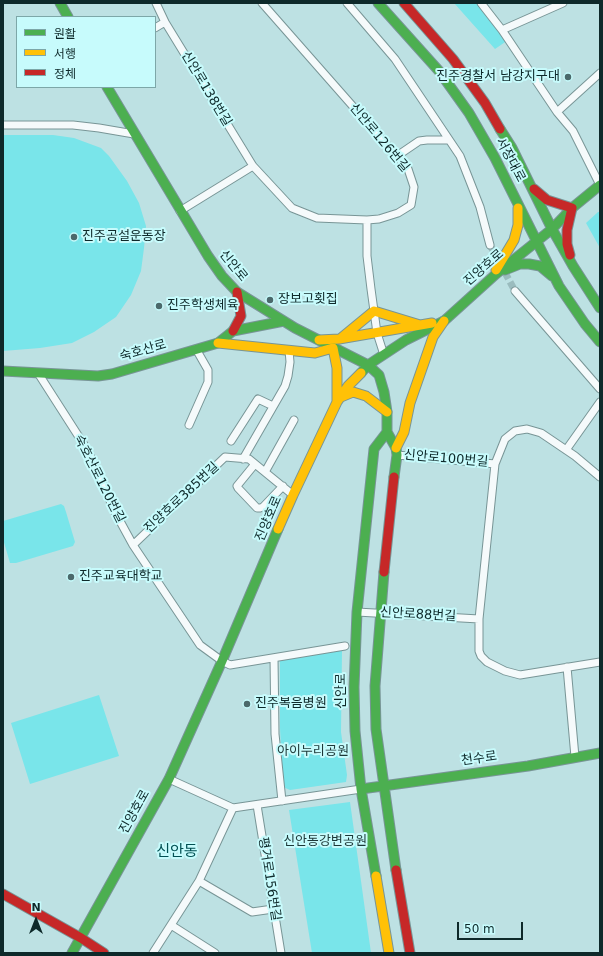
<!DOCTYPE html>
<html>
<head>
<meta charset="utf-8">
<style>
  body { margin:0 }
  #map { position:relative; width:603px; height:956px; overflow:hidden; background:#bde1e3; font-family:"DejaVu Sans","Noto Sans KR",sans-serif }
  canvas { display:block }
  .frame { position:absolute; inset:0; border:4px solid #0e292a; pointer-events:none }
  .legend { position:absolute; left:16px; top:16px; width:140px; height:72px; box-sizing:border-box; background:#c7fbfc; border:1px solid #7da7a8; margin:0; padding:5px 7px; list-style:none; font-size:12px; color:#0e292a }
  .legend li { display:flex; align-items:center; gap:8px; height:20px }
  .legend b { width:20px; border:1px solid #7da7a8 }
  .north { position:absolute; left:16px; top:900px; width:40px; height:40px; -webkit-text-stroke:3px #c7fbfc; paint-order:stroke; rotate:0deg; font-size:11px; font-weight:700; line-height:16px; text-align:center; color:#0e292a }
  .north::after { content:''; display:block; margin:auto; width:14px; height:18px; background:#0e292a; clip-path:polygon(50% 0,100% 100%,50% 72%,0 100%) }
  .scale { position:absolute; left:457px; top:922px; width:66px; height:18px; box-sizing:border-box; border:2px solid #0e292a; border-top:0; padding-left:5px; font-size:12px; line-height:14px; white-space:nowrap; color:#0e292a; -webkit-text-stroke:3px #c7fbfc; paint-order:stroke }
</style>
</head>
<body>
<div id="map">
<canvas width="603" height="956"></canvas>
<div class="frame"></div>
<ul class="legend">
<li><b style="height:5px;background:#4caf50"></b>원활</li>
<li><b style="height:5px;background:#ffc107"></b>서행</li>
<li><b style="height:5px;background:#c62828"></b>정체</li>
</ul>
<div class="north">N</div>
<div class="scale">50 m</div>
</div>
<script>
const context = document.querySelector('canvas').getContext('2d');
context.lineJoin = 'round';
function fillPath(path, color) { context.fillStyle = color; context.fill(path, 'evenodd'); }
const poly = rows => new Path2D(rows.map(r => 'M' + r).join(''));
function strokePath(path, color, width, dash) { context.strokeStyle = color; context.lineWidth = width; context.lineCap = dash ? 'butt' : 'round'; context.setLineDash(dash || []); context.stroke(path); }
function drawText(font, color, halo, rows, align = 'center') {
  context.font = font + ' "DejaVu Sans","Noto Sans KR",sans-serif'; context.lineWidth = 4; context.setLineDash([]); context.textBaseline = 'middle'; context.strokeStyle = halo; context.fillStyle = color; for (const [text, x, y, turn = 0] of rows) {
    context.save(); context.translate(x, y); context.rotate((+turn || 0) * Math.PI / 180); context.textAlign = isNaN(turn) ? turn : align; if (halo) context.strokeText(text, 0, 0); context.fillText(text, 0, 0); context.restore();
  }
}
const green = poly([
  [454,3,481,3,511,38,495,49],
  [3,135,53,135,74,138,101,148,109,156,127,181,139,203,146,226,144,248,141,271,131,295,116,317,94,332,72,343,40,348,3,351],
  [598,212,600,212,600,248,586,223],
  [61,504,64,506,66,512,75,542,73,546,16,563,10,563,3,539,3,521],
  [342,650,341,732,347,775,346,782,290,790,283,787,280,728,280,660],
  [99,695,119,756,30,784,11,723],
  [350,802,371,953,312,953,289,810]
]);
const streetTunnel = poly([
  [490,245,515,291]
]);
const street = poly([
  [156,3,165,22,253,166,292,208,317,218,367,220,379,219,398,213,411,205,414,187,408,169,262,3],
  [347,3,395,59,460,156,480,207,490,245],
  [481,3,502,30,557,112,573,131,600,185],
  [155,28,165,22],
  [502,30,563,3],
  [557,112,600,73],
  [3,125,73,125,99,128,134,134],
  [397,156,419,141,427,140,449,140],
  [180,211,253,166],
  [367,220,367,256,371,289,377,333,384,355],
  [515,291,600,389],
  [38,373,88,451,115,512,133,545,200,645,222,661,230,665,345,646],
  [189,425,208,382,208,370,196,349],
  [231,441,258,399,273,406],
  [566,450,600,402],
  [397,455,495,464],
  [243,459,285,386,288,376,290,362,289,350],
  [255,464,237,486,238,488,257,508,260,508,263,507,283,486],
  [265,472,294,420],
  [600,477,575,456,541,433,527,429,515,431,505,439,495,464,479,619,479,651,481,656,487,662,505,671,520,675,600,662],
  [133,545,225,457,249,459,293,495],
  [357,612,479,619],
  [274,658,275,734,282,801],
  [567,667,575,757],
  [169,779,233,808,361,789],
  [257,805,281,953],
  [199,881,252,912,273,909],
  [171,925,215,953],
  [153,953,199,881,233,808]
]);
const fast = poly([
  [60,3,68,17],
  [378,3,439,71,469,113,495,158,559,286,585,324,600,342],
  [107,87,208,256,222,276,237,292,295,328,368,365,379,375,384,392,387,412,387,432,396,448,397,455,394,477],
  [500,129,512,148,552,229,573,266,600,308],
  [505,270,520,264,529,264,540,266,552,276],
  [3,371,98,376,112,374,218,343,233,331,284,321],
  [361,373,368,365,406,340,444,321,496,274,552,229,572,208,600,185],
  [384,572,375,686,376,729,396,870],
  [361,789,528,766,600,753],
  [376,876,361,789,355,731,354,687,357,612,374,449,387,432],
  [72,953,169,779,222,661,278,529]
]);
const slow = poly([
  [496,270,514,240,518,225,518,208],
  [340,339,374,311,420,325],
  [319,340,339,339,432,323],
  [218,343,315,353,333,348,337,368,337,402],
  [341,397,353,392,366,396,387,412],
  [396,448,404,432,410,403,433,337,444,321],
  [278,529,293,495,337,402,348,386,361,373],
  [376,876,389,953]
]);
const jam = poly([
  [404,3,453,59,485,103,500,129],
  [534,189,547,200,572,208,567,230,567,244,570,255],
  [233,331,241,316,237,292],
  [384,572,394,477],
  [396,870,410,953],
  [3,894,81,938,104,953]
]);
const markers = [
  [568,77,4,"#4b696b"],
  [74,237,4,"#4b696b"],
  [270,300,4,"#4b696b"],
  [159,306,4,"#4b696b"],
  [71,577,4,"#4b696b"],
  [247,704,4,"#4b696b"]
];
const poiNames = [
  ["진주경찰서 남강지구대",560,77,"right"],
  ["진주공설운동장",82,237],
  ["장보고횟집",278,300],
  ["진주학생체육",167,306],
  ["진주교육대학교",79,577],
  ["진주복음병원",255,704]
];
const streetNames = [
  ["신안로138번길",206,89,59],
  ["신안로126번길",379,138,50],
  ["서장대로",510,160,62],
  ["신안로",233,266,51],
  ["진양호로",484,268,-41],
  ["숙호산로",143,351,-16],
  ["신안로100번길",446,459,5],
  ["숙호산로120번길",99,479,63],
  ["진양호로385번길",182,498,-43],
  ["진양호로",269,519,-67],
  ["신안로88번길",418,615,3],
  ["신안로",342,691,-90],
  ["천수로",479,759,-8],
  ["진양호로",135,812,-61],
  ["평거로156번길",269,879,81]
];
const parkNames = [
  ["아이누리공원",313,752],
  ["신안동강변공원",325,842]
];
const quarterNames = [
  ["신안동",177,852]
];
fillPath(green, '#79e5ea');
strokePath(streetTunnel, '#9abcbe', 7, [7, 3.5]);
strokePath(street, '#789596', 9);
strokePath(fast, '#789596', 11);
strokePath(slow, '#789596', 11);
strokePath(jam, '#789596', 11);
strokePath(street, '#f5fafb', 7);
strokePath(fast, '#4caf50', 9);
strokePath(slow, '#ffc107', 9);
strokePath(jam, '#c62828', 9);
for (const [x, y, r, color] of markers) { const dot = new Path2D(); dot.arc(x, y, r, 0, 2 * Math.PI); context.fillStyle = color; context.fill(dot); strokePath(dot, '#c7fbfc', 1.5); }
drawText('13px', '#0e292a', '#c7fbfc', poiNames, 'left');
drawText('13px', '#0e292a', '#c7fbfc', streetNames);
drawText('13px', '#1c3737', '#c7fbfc', parkNames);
drawText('15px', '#014f52', '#c7fbfc', quarterNames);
</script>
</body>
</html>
